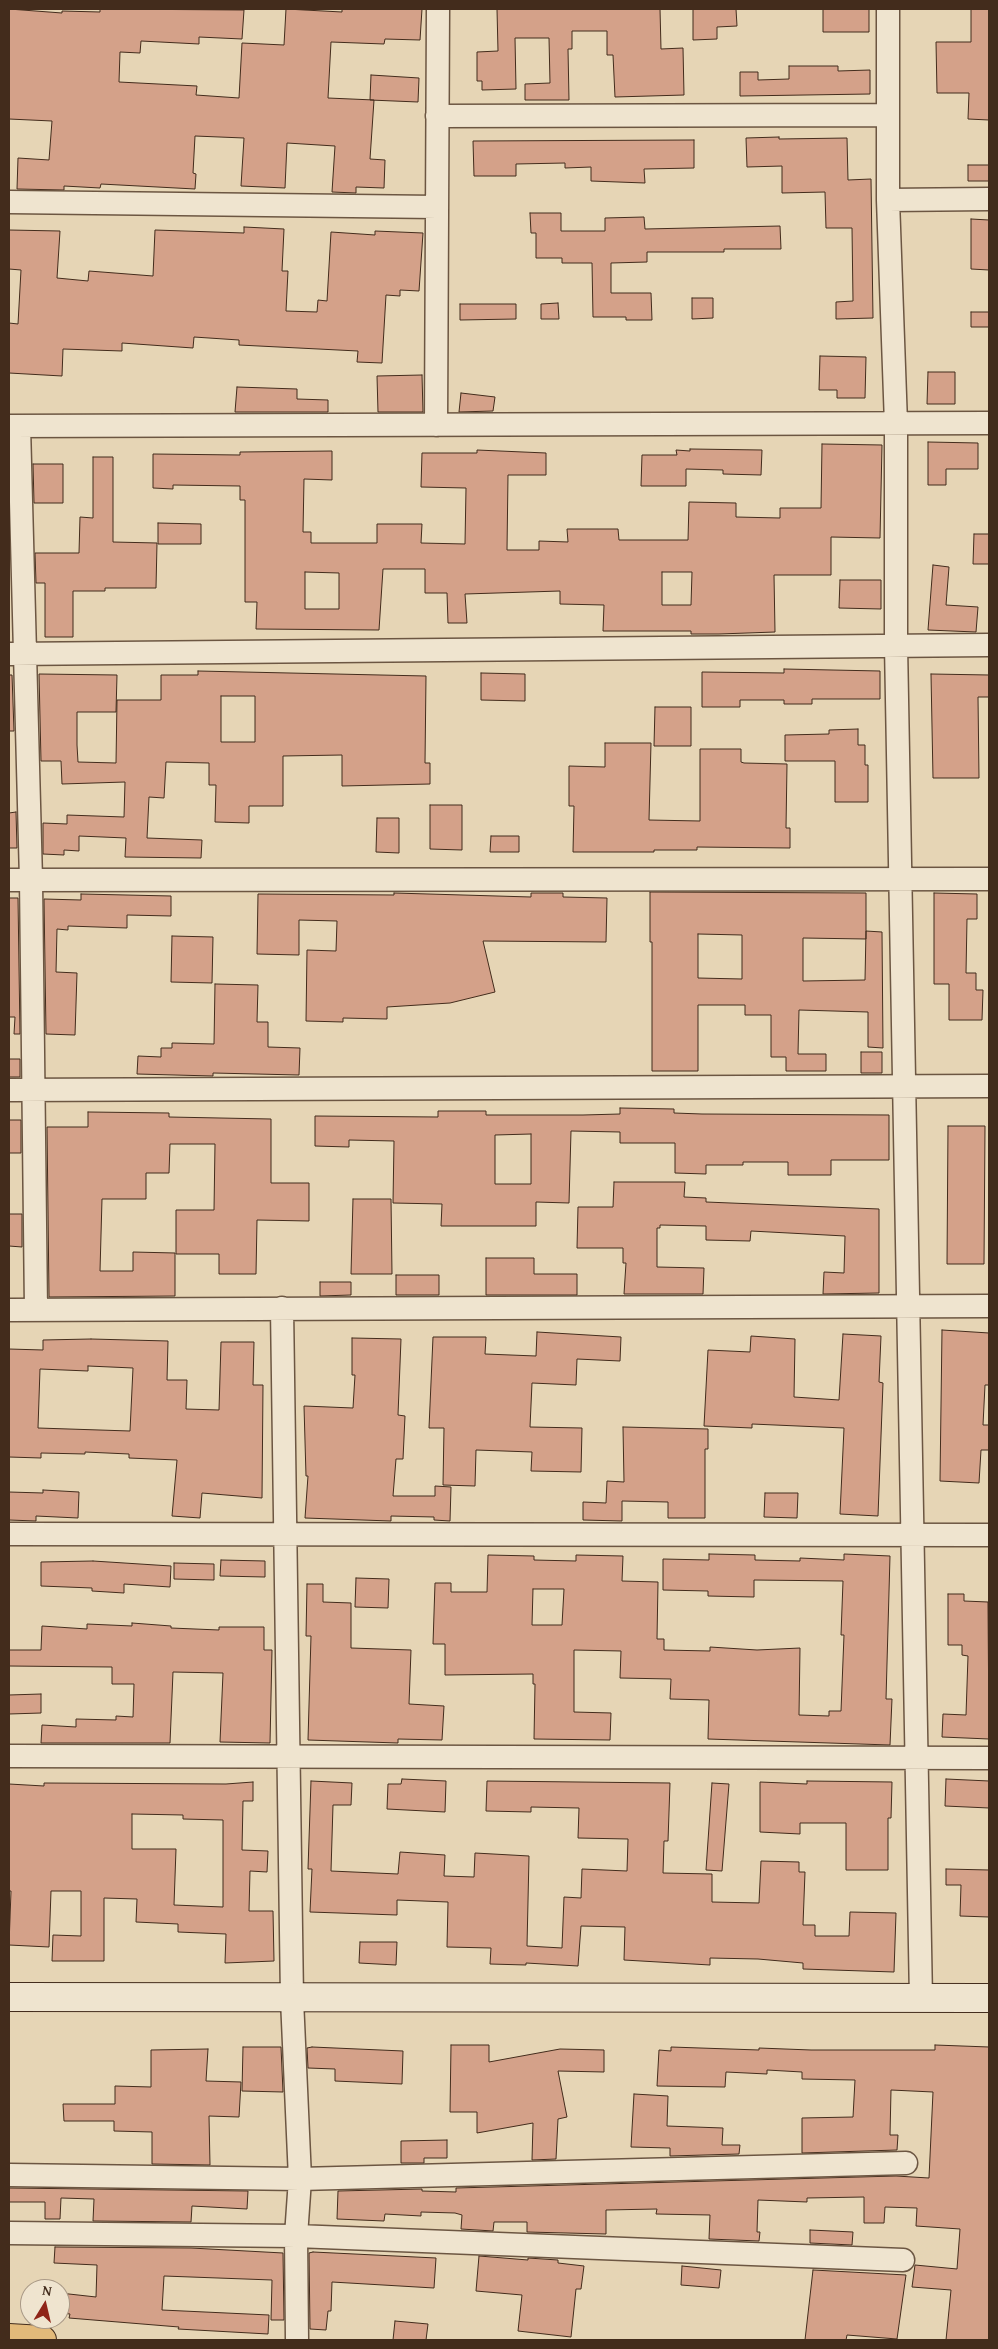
<!DOCTYPE html>
<html>
<head>
<meta charset="utf-8">
<style>
  body { margin:0 }
  #map { position:relative; width:998px; height:2349px; overflow:hidden; background:#e6d5b5; font-family:"Gentium Book Plus",serif }
  canvas { display:block }
  .frame { position:absolute; inset:0; border:10px solid #432c1c; pointer-events:none }
  .north { position:absolute; left:20px; top:2279px; width:50px; height:50px; box-sizing:border-box; background:#efe4cf; border:1px solid #aa9a87; border-radius:50%; rotate:9deg; font-size:14px; font-weight:700; line-height:20px; text-align:center; color:#432c1c }
  .north::after { content:''; display:block; margin:auto; width:18px; height:22px; background:#8f2418; clip-path:polygon(50% 0,100% 100%,50% 72%,0 100%) }
</style>
</head>
<body>
<div id="map">
<canvas width="998" height="2349"></canvas>
<div class="frame"></div>
<div class="north">N</div>
</div>
<script>
const context = document.querySelector('canvas').getContext('2d');
context.lineJoin = 'round';
function fillPath(path, color) { context.fillStyle = color; context.fill(path, 'evenodd'); }
const poly = rows => new Path2D(rows.map(r => 'M' + r).join(''));
function strokePath(path, color, width, dash) { context.strokeStyle = color; context.lineWidth = width; context.lineCap = dash ? 'butt' : 'round'; context.setLineDash(dash || []); context.stroke(path); }
const building = poly([
  [9,9,62,13,62,11,100,12,100,9,244,10,242,39,199,37,199,44,141,41,140,53,120,52,119,82,197,86,196,95,239,98,242,43,284,45,286,9,342,12,342,9,422,9,420,40,385,39,384,44,331,42,328,98,374,100,370,159,385,160,384,188,356,187,356,193,332,192,335,146,287,143,285,188,241,186,244,138,195,136,193,173,196,174,195,189,101,184,100,188,64,186,64,190,17,189,18,158,49,160,52,121,9,119,9,9],
  [497,9,660,9,661,49,683,48,684,95,615,97,613,55,607,55,607,31,572,31,572,49,568,49,569,100,525,100,525,84,550,83,549,38,515,38,516,89,482,90,482,81,477,81,477,52,498,51,497,9],
  [693,9,736,9,737,26,717,27,717,39,693,40,693,9],
  [823,9,869,9,869,32,823,32,823,9],
  [971,9,989,9,989,120,968,119,969,93,937,93,936,42,971,42,971,9],
  [789,66,838,66,838,71,870,70,870,94,740,96,740,72,758,72,758,80,789,79,789,66],
  [371,75,419,78,418,102,370,100,371,75],
  [779,137,779,139,847,138,848,180,871,179,873,318,836,319,836,302,853,301,852,228,826,228,825,192,782,193,782,166,747,167,746,138,779,137],
  [694,140,694,168,644,169,645,183,591,181,591,167,565,168,565,163,516,164,516,176,474,176,473,141,694,140],
  [968,165,989,165,989,181,968,181,968,165],
  [530,213,561,213,561,231,605,231,605,218,644,217,645,229,780,226,781,249,724,249,724,252,647,252,647,262,611,263,611,293,651,293,652,320,626,320,626,317,593,317,592,263,562,263,562,258,536,258,536,233,531,233,530,213],
  [971,219,989,220,989,270,971,269,971,219],
  [244,227,284,229,282,271,288,271,286,311,317,312,318,300,327,301,331,232,375,235,375,231,423,233,419,291,400,290,400,296,386,295,382,363,357,362,358,351,239,345,239,340,194,337,193,348,122,343,122,351,63,349,62,376,9,373,9,323,18,324,21,270,9,269,9,230,60,231,57,278,88,281,89,271,153,276,155,230,244,233,244,227],
  [692,298,713,298,713,318,692,319,692,298],
  [558,303,559,319,541,319,541,304,558,303],
  [460,304,516,304,516,319,460,320,460,304],
  [971,312,989,312,989,327,971,327,971,312],
  [820,356,866,357,865,398,837,398,837,390,819,390,820,356],
  [928,372,955,372,955,404,927,404,928,372],
  [422,375,423,412,378,412,377,376,422,375],
  [237,387,297,389,297,399,328,400,328,412,235,412,237,387],
  [461,393,495,397,493,411,459,412,461,393],
  [928,442,978,443,978,469,946,469,946,485,928,485,928,442],
  [822,444,882,445,880,538,831,537,831,575,774,575,775,632,719,634,691,634,691,631,603,631,604,605,560,604,560,591,465,594,467,623,448,623,447,593,425,593,425,569,383,569,379,630,256,629,257,602,245,602,245,500,240,500,240,486,173,485,173,489,153,488,153,454,240,455,240,452,332,451,332,480,304,479,303,532,311,532,311,543,377,543,377,524,422,524,421,543,465,544,466,488,421,487,422,453,477,453,477,450,546,453,546,475,508,475,507,550,539,550,539,541,568,542,567,529,618,529,619,540,688,540,689,502,736,503,736,517,780,518,780,508,821,508,822,444],
  [305,572,339,573,339,609,305,609,305,572],
  [662,572,692,572,691,605,662,605,662,572],
  [690,449,762,450,761,475,723,474,723,470,686,469,686,486,641,486,642,455,677,455,676,450,690,451,690,449],
  [93,457,113,457,113,542,157,543,156,588,105,588,105,591,73,591,73,637,45,637,45,583,36,583,35,553,79,553,80,517,93,518,93,457],
  [33,464,63,464,63,503,34,503,33,464],
  [158,523,201,524,201,544,158,544,158,523],
  [974,534,989,534,989,564,973,564,974,534],
  [933,565,949,567,946,605,978,607,976,632,928,630,933,565],
  [840,580,881,580,881,609,839,608,840,580],
  [784,669,880,671,880,699,812,699,812,704,784,704,784,700,740,700,740,707,702,707,702,672,784,673,784,669],
  [198,671,426,676,425,763,430,763,430,784,342,786,342,755,283,756,283,806,249,806,249,823,215,822,216,785,209,785,209,763,166,762,164,798,149,797,147,838,202,840,201,858,125,857,126,838,79,836,79,851,64,850,64,855,43,854,43,823,67,824,67,815,124,817,125,782,62,784,61,761,41,761,39,674,117,675,116,712,77,712,77,745,78,762,116,763,117,700,161,700,161,675,198,675,198,671],
  [221,696,255,696,255,742,221,742,221,696],
  [481,673,525,674,525,701,481,700,481,673],
  [931,674,989,675,989,697,978,697,979,778,933,778,931,674],
  [9,675,12,675,14,731,9,731,9,675],
  [655,707,691,707,691,746,654,746,655,707],
  [858,729,858,745,865,745,865,765,868,765,868,802,835,802,835,761,785,761,785,735,829,734,829,730,858,729],
  [605,743,651,743,649,820,700,821,700,749,741,749,741,762,744,763,787,764,786,828,790,828,790,848,697,847,697,850,654,850,654,852,573,852,574,806,569,806,569,766,605,767,605,743],
  [430,805,462,805,462,850,430,849,430,805],
  [16,812,17,848,9,848,9,813,16,812],
  [377,818,399,818,399,853,376,852,377,818],
  [491,836,519,836,519,852,490,852,491,836],
  [650,892,866,893,866,939,803,938,803,981,865,980,866,931,882,932,883,1048,868,1047,868,1012,799,1010,798,1054,826,1054,826,1071,786,1071,786,1057,771,1057,771,1015,745,1015,745,1005,698,1005,698,1071,652,1071,652,942,650,942,650,892],
  [698,934,742,935,742,979,698,978,698,934],
  [394,893,531,897,531,893,563,893,563,897,607,898,606,942,483,941,495,992,450,1003,387,1007,387,1019,343,1018,343,1022,306,1021,307,950,336,951,337,921,299,920,299,955,257,954,258,894,394,895,394,893],
  [934,893,977,894,977,919,967,919,966,973,976,973,976,990,983,990,982,1020,949,1020,949,984,934,984,934,893],
  [81,894,171,896,171,916,127,915,127,928,68,926,68,930,57,929,56,972,77,973,75,1035,46,1034,44,899,81,900,81,894],
  [9,898,18,898,20,1034,14,1034,15,1017,9,1017,9,898],
  [172,936,213,937,212,983,171,982,172,936],
  [215,984,258,985,257,1022,268,1022,268,1047,300,1048,299,1075,213,1073,213,1076,137,1074,138,1056,161,1057,161,1048,172,1048,172,1043,214,1044,215,984],
  [861,1052,882,1052,882,1073,861,1073,861,1052],
  [9,1059,20,1059,20,1077,9,1077,9,1059],
  [620,1108,674,1109,674,1113,702,1114,889,1115,889,1160,831,1160,831,1175,788,1175,788,1162,743,1162,743,1165,706,1165,706,1174,675,1173,675,1143,620,1143,620,1132,571,1131,569,1203,536,1202,536,1226,441,1226,442,1204,393,1203,394,1141,349,1140,349,1147,315,1146,315,1116,438,1117,438,1111,486,1111,486,1115,583,1115,620,1114,620,1108],
  [531,1134,531,1184,495,1184,495,1135,531,1134],
  [88,1112,169,1113,169,1117,271,1119,271,1183,309,1183,309,1221,257,1220,256,1274,219,1274,219,1254,176,1254,176,1210,214,1210,215,1144,170,1144,169,1173,146,1173,146,1199,102,1199,100,1271,133,1271,133,1252,175,1253,175,1296,49,1297,47,1127,88,1127,88,1112],
  [9,1120,21,1120,21,1153,9,1153,9,1120],
  [948,1126,985,1126,984,1264,947,1264,948,1126],
  [614,1182,685,1182,684,1197,706,1198,706,1202,879,1209,879,1293,823,1294,824,1272,844,1273,845,1236,751,1231,750,1241,706,1240,706,1226,660,1225,660,1228,657,1228,657,1267,704,1268,703,1294,624,1294,626,1263,623,1263,623,1248,577,1248,578,1207,613,1207,614,1182],
  [353,1199,391,1199,392,1274,351,1274,353,1199],
  [9,1214,22,1214,22,1247,9,1246,9,1214],
  [486,1258,534,1258,534,1274,577,1274,577,1295,486,1295,486,1258],
  [396,1275,439,1275,439,1295,396,1295,396,1275],
  [320,1282,351,1282,351,1295,320,1296,320,1282],
  [942,1330,989,1333,989,1385,985,1385,983,1425,989,1425,989,1450,981,1450,979,1483,940,1481,942,1330],
  [537,1332,621,1337,620,1361,577,1359,576,1385,532,1383,530,1427,582,1428,581,1472,531,1471,532,1452,476,1450,475,1486,443,1485,444,1428,429,1428,433,1337,486,1337,485,1354,536,1356,537,1332],
  [843,1334,881,1336,879,1382,883,1383,878,1516,840,1514,844,1428,752,1424,752,1428,704,1426,708,1350,750,1352,751,1336,795,1339,794,1397,839,1400,843,1334],
  [352,1338,401,1339,398,1415,405,1416,403,1459,396,1459,393,1496,435,1496,435,1486,451,1487,450,1521,434,1520,434,1517,391,1516,391,1521,305,1518,308,1476,306,1476,304,1406,353,1408,355,1375,352,1375,352,1338],
  [91,1339,168,1341,167,1380,187,1380,186,1409,219,1410,221,1342,254,1342,253,1385,263,1385,262,1498,202,1493,200,1518,172,1516,177,1460,129,1458,129,1454,85,1452,85,1454,41,1453,41,1458,9,1457,9,1349,43,1350,43,1340,91,1339],
  [88,1366,133,1368,130,1431,38,1428,40,1369,88,1371,88,1366],
  [623,1427,708,1429,708,1449,705,1449,705,1518,668,1518,668,1502,622,1501,622,1521,583,1520,583,1502,606,1503,607,1481,624,1482,623,1427],
  [43,1490,79,1492,78,1518,36,1516,36,1521,9,1520,9,1492,43,1493,43,1490],
  [765,1493,798,1493,797,1518,764,1517,765,1493],
  [709,1554,755,1555,755,1560,800,1561,800,1558,844,1560,844,1554,890,1556,886,1699,892,1699,890,1745,708,1739,709,1700,670,1699,671,1679,620,1678,621,1651,574,1650,574,1712,611,1713,610,1740,534,1739,535,1684,533,1684,533,1674,445,1675,445,1644,433,1644,435,1583,451,1583,451,1592,487,1592,488,1555,534,1556,534,1560,576,1561,576,1555,623,1556,622,1581,658,1582,657,1639,664,1639,664,1650,710,1651,710,1647,757,1650,800,1648,799,1715,829,1716,829,1711,841,1711,844,1635,841,1635,843,1581,754,1580,754,1597,708,1596,708,1591,663,1590,663,1559,709,1560,709,1554],
  [533,1589,564,1589,562,1625,532,1625,533,1589],
  [221,1560,265,1561,265,1577,220,1576,221,1560],
  [93,1561,171,1566,170,1587,124,1584,124,1593,92,1591,92,1588,41,1586,41,1562,93,1561],
  [174,1563,214,1564,214,1580,174,1579,174,1563],
  [356,1578,389,1579,388,1608,355,1607,356,1578],
  [307,1584,323,1584,323,1602,351,1603,351,1648,411,1650,409,1704,444,1706,442,1740,398,1739,398,1743,308,1740,311,1636,306,1636,307,1584],
  [948,1594,964,1594,964,1601,988,1602,989,1739,942,1737,943,1714,966,1715,968,1656,962,1655,962,1645,948,1645,948,1594],
  [132,1623,171,1626,171,1628,219,1630,219,1627,264,1627,264,1650,272,1650,270,1743,220,1742,223,1673,173,1672,170,1743,41,1743,42,1725,76,1727,76,1719,116,1720,116,1716,133,1717,134,1684,112,1684,112,1667,9,1666,9,1650,41,1650,42,1626,87,1629,87,1624,132,1626,132,1623],
  [41,1694,41,1713,9,1714,9,1695,41,1694],
  [402,1779,446,1781,445,1812,387,1809,388,1784,401,1784,402,1779],
  [946,1779,989,1781,989,1808,945,1806,946,1779],
  [311,1781,352,1783,351,1805,333,1805,331,1871,398,1874,400,1852,445,1855,444,1876,474,1877,475,1853,529,1856,527,1946,562,1948,564,1897,581,1898,582,1869,627,1871,628,1839,578,1838,579,1808,531,1807,531,1812,486,1811,487,1781,670,1783,668,1841,664,1841,663,1873,712,1874,712,1902,759,1903,761,1861,799,1862,799,1872,805,1872,803,1925,815,1925,815,1936,849,1936,850,1912,896,1913,894,1972,803,1969,803,1963,758,1959,710,1958,710,1965,624,1960,625,1927,581,1926,578,1966,526,1963,526,1965,490,1964,491,1948,447,1947,448,1902,397,1900,397,1915,310,1912,312,1869,308,1869,311,1781],
  [807,1781,892,1782,891,1818,888,1818,888,1870,846,1870,846,1823,800,1823,800,1834,760,1832,760,1782,807,1784,807,1781],
  [253,1782,253,1801,243,1801,242,1850,268,1851,267,1872,250,1871,249,1911,273,1911,274,1961,225,1963,226,1934,178,1932,178,1924,136,1922,137,1899,104,1898,104,1961,52,1961,53,1935,81,1936,81,1891,51,1891,49,1947,9,1945,11,1891,9,1891,9,1784,44,1786,44,1783,226,1784,253,1782],
  [132,1814,183,1815,183,1819,223,1820,223,1907,174,1905,176,1849,132,1849,132,1814],
  [712,1783,729,1784,722,1871,706,1870,712,1783],
  [946,1869,989,1870,989,1917,960,1916,961,1885,946,1885,946,1869],
  [360,1942,397,1942,396,1965,359,1963,360,1942],
  [451,2045,489,2045,489,2062,560,2049,604,2050,604,2072,558,2071,567,2117,558,2119,556,2159,532,2160,533,2123,477,2133,477,2112,450,2112,451,2045],
  [935,2045,989,2047,989,2340,946,2340,951,2290,912,2287,915,2265,957,2269,960,2229,916,2226,917,2208,885,2207,884,2223,864,2223,864,2197,807,2198,807,2202,758,2200,757,2232,760,2232,759,2241,709,2239,710,2215,656,2214,657,2209,606,2210,606,2234,527,2232,527,2222,494,2222,493,2231,461,2229,462,2215,455,2213,421,2212,421,2216,385,2214,384,2221,337,2219,338,2191,422,2189,422,2191,456,2192,456,2188,896,2176,929,2178,933,2092,891,2090,890,2135,898,2135,897,2150,802,2153,802,2118,853,2117,855,2080,802,2079,802,2072,767,2070,767,2074,726,2072,725,2087,657,2086,659,2050,671,2051,671,2047,759,2050,759,2048,811,2050,935,2050,935,2045],
  [243,2047,281,2047,283,2092,242,2091,243,2047],
  [312,2047,403,2051,402,2084,335,2081,335,2069,308,2068,307,2048,312,2047],
  [208,2049,206,2081,241,2082,239,2117,209,2116,210,2165,152,2164,152,2132,114,2131,114,2121,64,2121,63,2104,115,2104,115,2086,151,2087,151,2050,208,2049],
  [634,2094,668,2096,667,2126,723,2128,722,2145,740,2145,739,2154,670,2156,670,2148,631,2147,634,2094],
  [447,2140,447,2158,424,2158,424,2163,401,2163,401,2141,447,2140],
  [9,2188,248,2191,247,2209,192,2206,191,2222,93,2221,94,2199,61,2198,60,2219,45,2219,45,2202,9,2202,9,2188],
  [810,2230,853,2232,852,2245,810,2243,810,2230],
  [55,2247,191,2248,283,2253,284,2320,271,2320,272,2280,164,2276,162,2310,269,2315,268,2334,178,2329,179,2327,69,2318,70,2314,60,2313,60,2293,96,2297,97,2265,54,2263,55,2247],
  [313,2252,436,2258,434,2288,332,2282,331,2311,328,2311,326,2330,310,2329,309,2253,313,2252],
  [479,2256,528,2260,528,2258,558,2260,558,2263,584,2266,581,2289,576,2289,571,2337,518,2331,522,2295,476,2291,479,2256],
  [682,2266,721,2270,719,2288,681,2285,682,2266],
  [813,2270,906,2275,897,2339,847,2335,846,2340,805,2340,813,2270],
  [395,2321,428,2324,426,2340,393,2340,395,2321]
]);
const street = poly([
  [888,9,888,200,896,424,896,645,921,1999],
  [437,116,888,115],
  [888,200,989,199],
  [9,202,437,207],
  [436,425,438,9],
  [9,426,989,423],
  [19,426,31,880,36,1310],
  [9,654,989,645],
  [9,880,989,879],
  [9,1090,989,1086],
  [282,1308,292,1999,300,2179,296,2236,297,2340],
  [9,1310,989,1306],
  [9,1534,989,1535],
  [9,1756,989,1758],
  [9,2175,300,2179,906,2163],
  [9,2233,296,2236,903,2260]
]);
const secondary = poly([
  [9,1997,989,1998]
]);
const primary = poly([
  [9,2338,42,2340]
]);
fillPath(building, '#d4a189');
strokePath(building, '#432c1c', 1);
strokePath(street, '#6c5642', 25);
strokePath(secondary, '#432c1c', 30);
strokePath(primary, '#432c1c', 30);
strokePath(street, '#efe4cf', 22);
strokePath(secondary, '#efe4cf', 28);
strokePath(primary, '#e3ba7a', 28);
</script>
</body>
</html>
